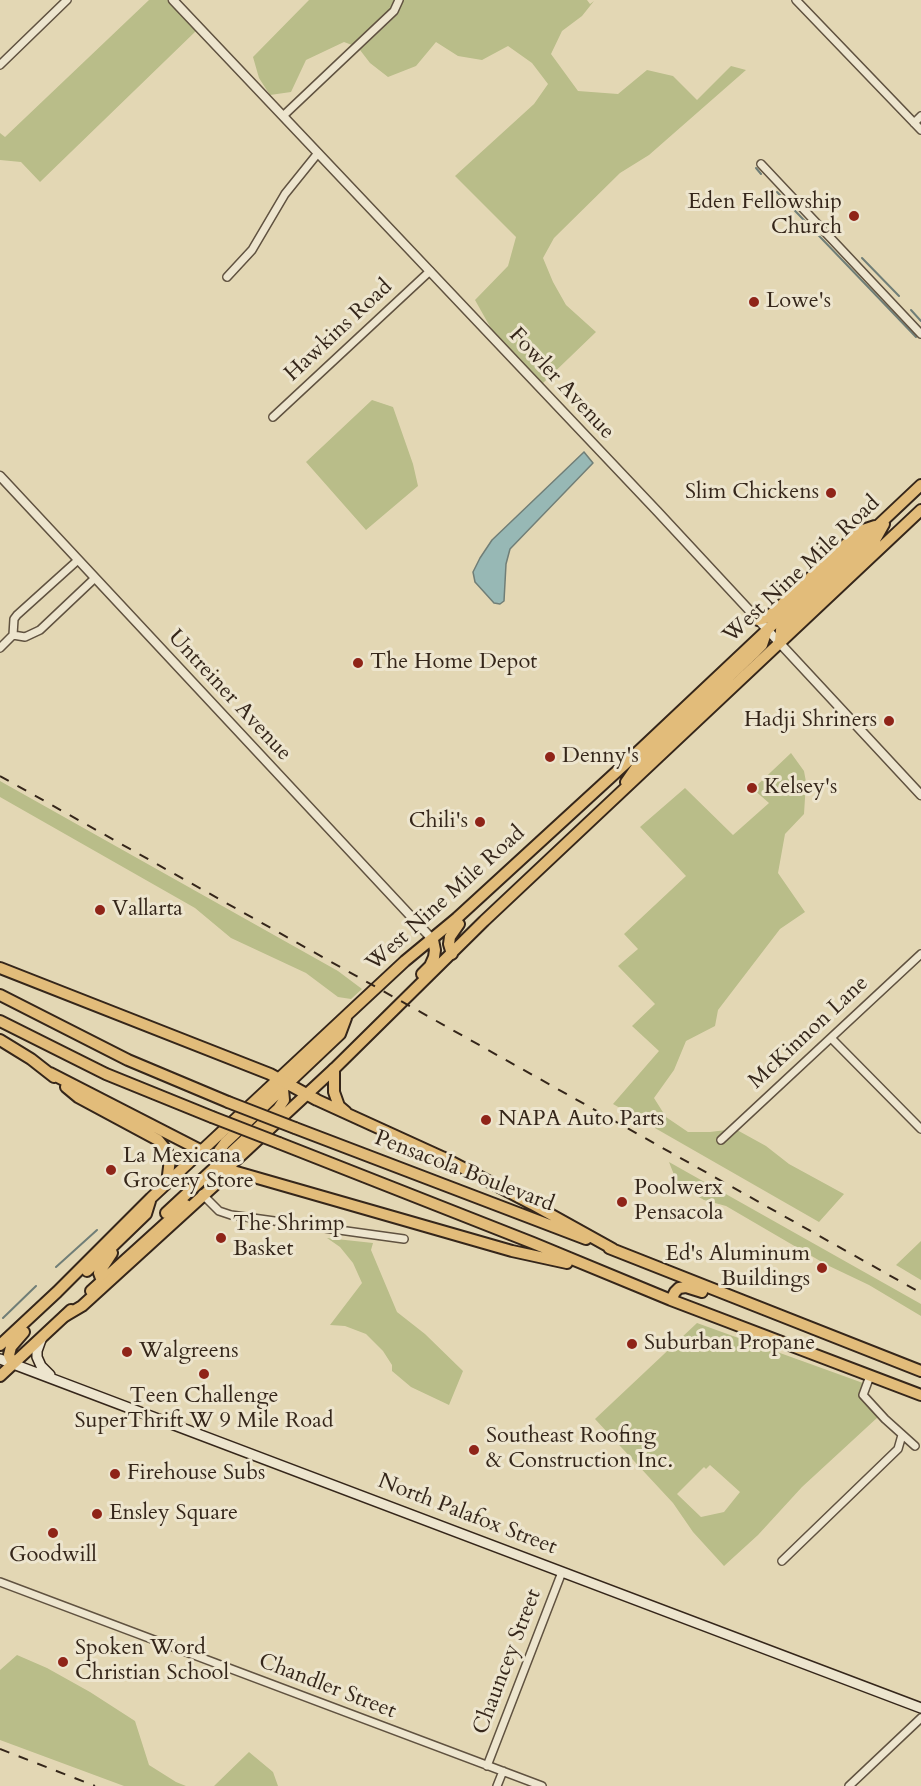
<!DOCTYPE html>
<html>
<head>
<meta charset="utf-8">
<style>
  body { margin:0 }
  canvas { display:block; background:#e3d7b4 }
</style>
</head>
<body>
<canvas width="921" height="1786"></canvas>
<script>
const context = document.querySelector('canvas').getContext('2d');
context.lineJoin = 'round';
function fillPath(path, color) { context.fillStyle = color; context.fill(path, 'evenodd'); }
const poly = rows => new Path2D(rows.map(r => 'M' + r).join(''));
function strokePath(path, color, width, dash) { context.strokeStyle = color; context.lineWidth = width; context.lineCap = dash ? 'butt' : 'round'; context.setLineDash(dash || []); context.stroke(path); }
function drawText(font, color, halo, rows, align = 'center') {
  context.font = font + ' Cardo,serif'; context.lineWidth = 6; context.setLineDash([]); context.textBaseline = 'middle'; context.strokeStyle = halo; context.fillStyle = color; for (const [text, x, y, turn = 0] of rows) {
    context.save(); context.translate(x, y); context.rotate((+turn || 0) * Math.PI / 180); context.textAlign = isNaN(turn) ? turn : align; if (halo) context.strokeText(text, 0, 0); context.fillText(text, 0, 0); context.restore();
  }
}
const green = poly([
  [149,0,168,0,197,30,40,182,21,162,0,160,0,133,5,137],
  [309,0,394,0,391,9,352,45,344,42,306,60,291,92,270,95,259,78,253,57],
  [403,0,587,0,590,4,594,1,582,16,562,31,551,54,578,91,618,94,647,70,673,76,697,100,731,66,746,70,649,155,620,173,554,238,543,258,553,282,566,305,596,332,542,384,493,332,475,300,508,266,516,237,455,176,534,104,548,84,532,63,508,46,482,60,458,56,436,42,416,66,388,77,370,63,360,50,397,15],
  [372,400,393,407,413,464,418,486,366,530,306,462],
  [791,753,804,771,806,782,804,814,785,834,778,873,805,912,780,929,718,1010,715,1026,686,1041,674,1070,654,1098,666,1117,688,1132,710,1132,726,1130,716,1139,722,1145,737,1130,766,1146,789,1164,844,1194,819,1222,613,1104,659,1051,632,1026,655,1004,618,966,638,949,624,934,686,876,640,827,685,788,733,835,769,803,753,789],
  [0,781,338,971,362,989,351,999,338,997,306,973,231,938,195,908,0,797],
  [669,1162,921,1304,921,1316,869,1285,827,1265,726,1206,704,1200,678,1185],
  [327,1238,373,1243,371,1250,397,1312,425,1334,463,1371,449,1405,411,1387,392,1371,392,1365,383,1351,366,1334,345,1326,330,1325,362,1283,353,1263,340,1247],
  [921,1241,921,1280,896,1265],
  [697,1323,863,1383,860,1393,861,1398,878,1417,802,1487,758,1535,724,1566,693,1532,673,1503,595,1419],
  [710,1465,740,1492,724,1512,701,1517,677,1494,704,1467,706,1469],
  [17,1655,47,1668,90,1692,135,1721,149,1765,176,1782,186,1786,124,1786,0,1740,0,1670],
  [249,1752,273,1772,278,1786,214,1786]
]);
const water = poly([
  [584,452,593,463,510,549,506,564,504,601,500,604,494,603,475,582,473,572,480,558,492,540,584,452]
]);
const stream = poly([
  [756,168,761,174],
  [777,192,916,337],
  [862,258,899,296],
  [911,310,921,321],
  [56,1267,97,1230],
  [3,1318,36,1286]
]);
const minor = poly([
  [796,0,921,130],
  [0,65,67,0],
  [283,116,394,11,399,0],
  [914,123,921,116],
  [761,164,921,334],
  [227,277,252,250,285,194,318,153],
  [273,417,430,271],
  [13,635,25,637,40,630,95,578],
  [0,648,13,635,14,619,17,615,78,560],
  [831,1038,921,1129],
  [721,1140,921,954],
  [202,1194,219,1211,231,1215,404,1239],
  [870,1376,863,1395,885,1419,915,1446],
  [782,1561,898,1449,902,1435],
  [0,1582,542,1786],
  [487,1766,562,1572],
  [497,1786,503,1771],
  [849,1786,921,1718]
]);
const tertiary = poly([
  [173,0,657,511,921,795],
  [0,476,433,940]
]);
const secondary = poly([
  [42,1337,37,1351,37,1357,41,1366,50,1375],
  [0,1359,921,1708]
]);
const primary = poly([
  [758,620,766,618,775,611,860,531,875,526],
  [780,642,781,630,787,623,875,540,884,524],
  [626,782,642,759,756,651,762,645,766,633],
  [452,954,449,944,450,937,459,924],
  [422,974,430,966,434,957,435,950,433,940],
  [224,1165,220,1158,219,1151,225,1143,340,1034,346,1018],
  [209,1185,334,1069,484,921,921,510],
  [166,1213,278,1109,284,1100,283,1089,278,1080],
  [87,1271,146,1214,150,1201],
  [102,1281,99,1273,112,1253],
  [91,1291,186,1205],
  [0,1345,57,1292,151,1198,347,1015,405,961,457,918,625,764,921,485],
  [13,1364,9,1355,11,1347,24,1332],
  [0,1376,71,1310]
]);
const trunk = poly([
  [0,968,270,1074,317,1100,442,1157,532,1204,613,1249],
  [0,995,128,1060,228,1102],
  [0,1021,106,1074,212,1117],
  [0,1040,31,1059,54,1077],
  [334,1069,334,1092,339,1106,346,1112],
  [50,1073,202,1151,226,1169,512,1251,567,1263],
  [66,1087,78,1097,158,1140,167,1151,170,1159,167,1183],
  [295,1128,586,1239],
  [279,1143,533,1243,671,1300,921,1395],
  [609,1248,921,1371],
  [671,1300,675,1292,679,1288,686,1287,702,1292],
  [65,1316,82,1306,217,1183,227,1178,241,1177]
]);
const rail = poly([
  [0,776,921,1293],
  [0,1749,95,1786]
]);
const trunkBridge = poly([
  [228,1102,295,1128],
  [212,1117,279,1143]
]);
const markers = [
  [854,216,6,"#8f2418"],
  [754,302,6,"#8f2418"],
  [831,493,6,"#8f2418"],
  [358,663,6,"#8f2418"],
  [889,721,6,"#8f2418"],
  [550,757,6,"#8f2418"],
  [752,788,6,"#8f2418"],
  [480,822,6,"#8f2418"],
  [100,910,6,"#8f2418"],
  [486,1120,6,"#8f2418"],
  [111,1170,6,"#8f2418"],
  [622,1202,6,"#8f2418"],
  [221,1238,6,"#8f2418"],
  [822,1268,6,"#8f2418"],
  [632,1344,6,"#8f2418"],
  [127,1352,6,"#8f2418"],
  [204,1374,6,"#8f2418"],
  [474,1450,6,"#8f2418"],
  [115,1474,6,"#8f2418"],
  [97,1514,6,"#8f2418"],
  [53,1533,6,"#8f2418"],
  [63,1662,6,"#8f2418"]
];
const poiNames = [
  ["Eden Fellowship",842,203,"right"],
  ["Church",842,228,"right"],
  ["Lowe's",766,302],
  ["Slim Chickens",819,493,"right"],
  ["The Home Depot",370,663],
  ["Hadji Shriners",877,721,"right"],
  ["Denny's",562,757],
  ["Kelsey's",764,788],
  ["Chili's",468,822,"right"],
  ["Vallarta",112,910],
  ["NAPA Auto Parts",498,1120],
  ["La Mexicana",123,1157],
  ["Grocery Store",123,1182],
  ["Poolwerx",634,1189],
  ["Pensacola",634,1214],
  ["The Shrimp",233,1225],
  ["Basket",233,1250],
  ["Ed's Aluminum",810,1255,"right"],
  ["Buildings",810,1280,"right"],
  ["Suburban Propane",644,1344],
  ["Walgreens",139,1352],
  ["Teen Challenge",204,1397,"center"],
  ["SuperThrift W 9 Mile Road",204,1422,"center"],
  ["Southeast Roofing",486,1437],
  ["& Construction Inc.",486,1462],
  ["Firehouse Subs",127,1474],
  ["Ensley Square",109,1514],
  ["Goodwill",53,1556,"center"],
  ["Spoken Word",75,1649],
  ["Christian School",75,1674]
];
const streetNames = [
  ["Hawkins Road",339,331,-43],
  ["Fowler Avenue",561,384,47],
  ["West Nine Mile Road",802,570,-43],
  ["Untreiner Avenue",229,696,47],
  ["West Nine Mile Road",446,899,-42],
  ["McKinnon Lane",809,1033,-43],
  ["Pensacola Boulevard",464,1172,21],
  ["North Palafox Street",467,1515,21],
  ["Chauncey Street",508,1662,-69],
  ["Chandler Street",327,1687,21]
];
fillPath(green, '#b9bd89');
fillPath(water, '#97b8b5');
strokePath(water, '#707e77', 1.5);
strokePath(stream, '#707e77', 2);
strokePath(minor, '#605240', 10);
strokePath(tertiary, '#605240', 11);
strokePath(secondary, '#35261a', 12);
strokePath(primary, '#35261a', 14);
strokePath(trunk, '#35261a', 14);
strokePath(minor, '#ede5ce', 7);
strokePath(tertiary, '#ede5ce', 8);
strokePath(secondary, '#ede5ce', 9);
strokePath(primary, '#e2bc7a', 10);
strokePath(trunk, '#e2bc7a', 10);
strokePath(rail, '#35261a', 2, [10, 10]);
strokePath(trunkBridge, '#35261a', 14, []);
strokePath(trunkBridge, '#e2bc7a', 10);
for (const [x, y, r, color] of markers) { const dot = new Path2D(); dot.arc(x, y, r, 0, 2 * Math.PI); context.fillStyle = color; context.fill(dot); strokePath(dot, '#ede5ce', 2); }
drawText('22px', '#35261a', '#ede5ce', poiNames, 'left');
drawText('22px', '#35261a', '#ede5ce', streetNames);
</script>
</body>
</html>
